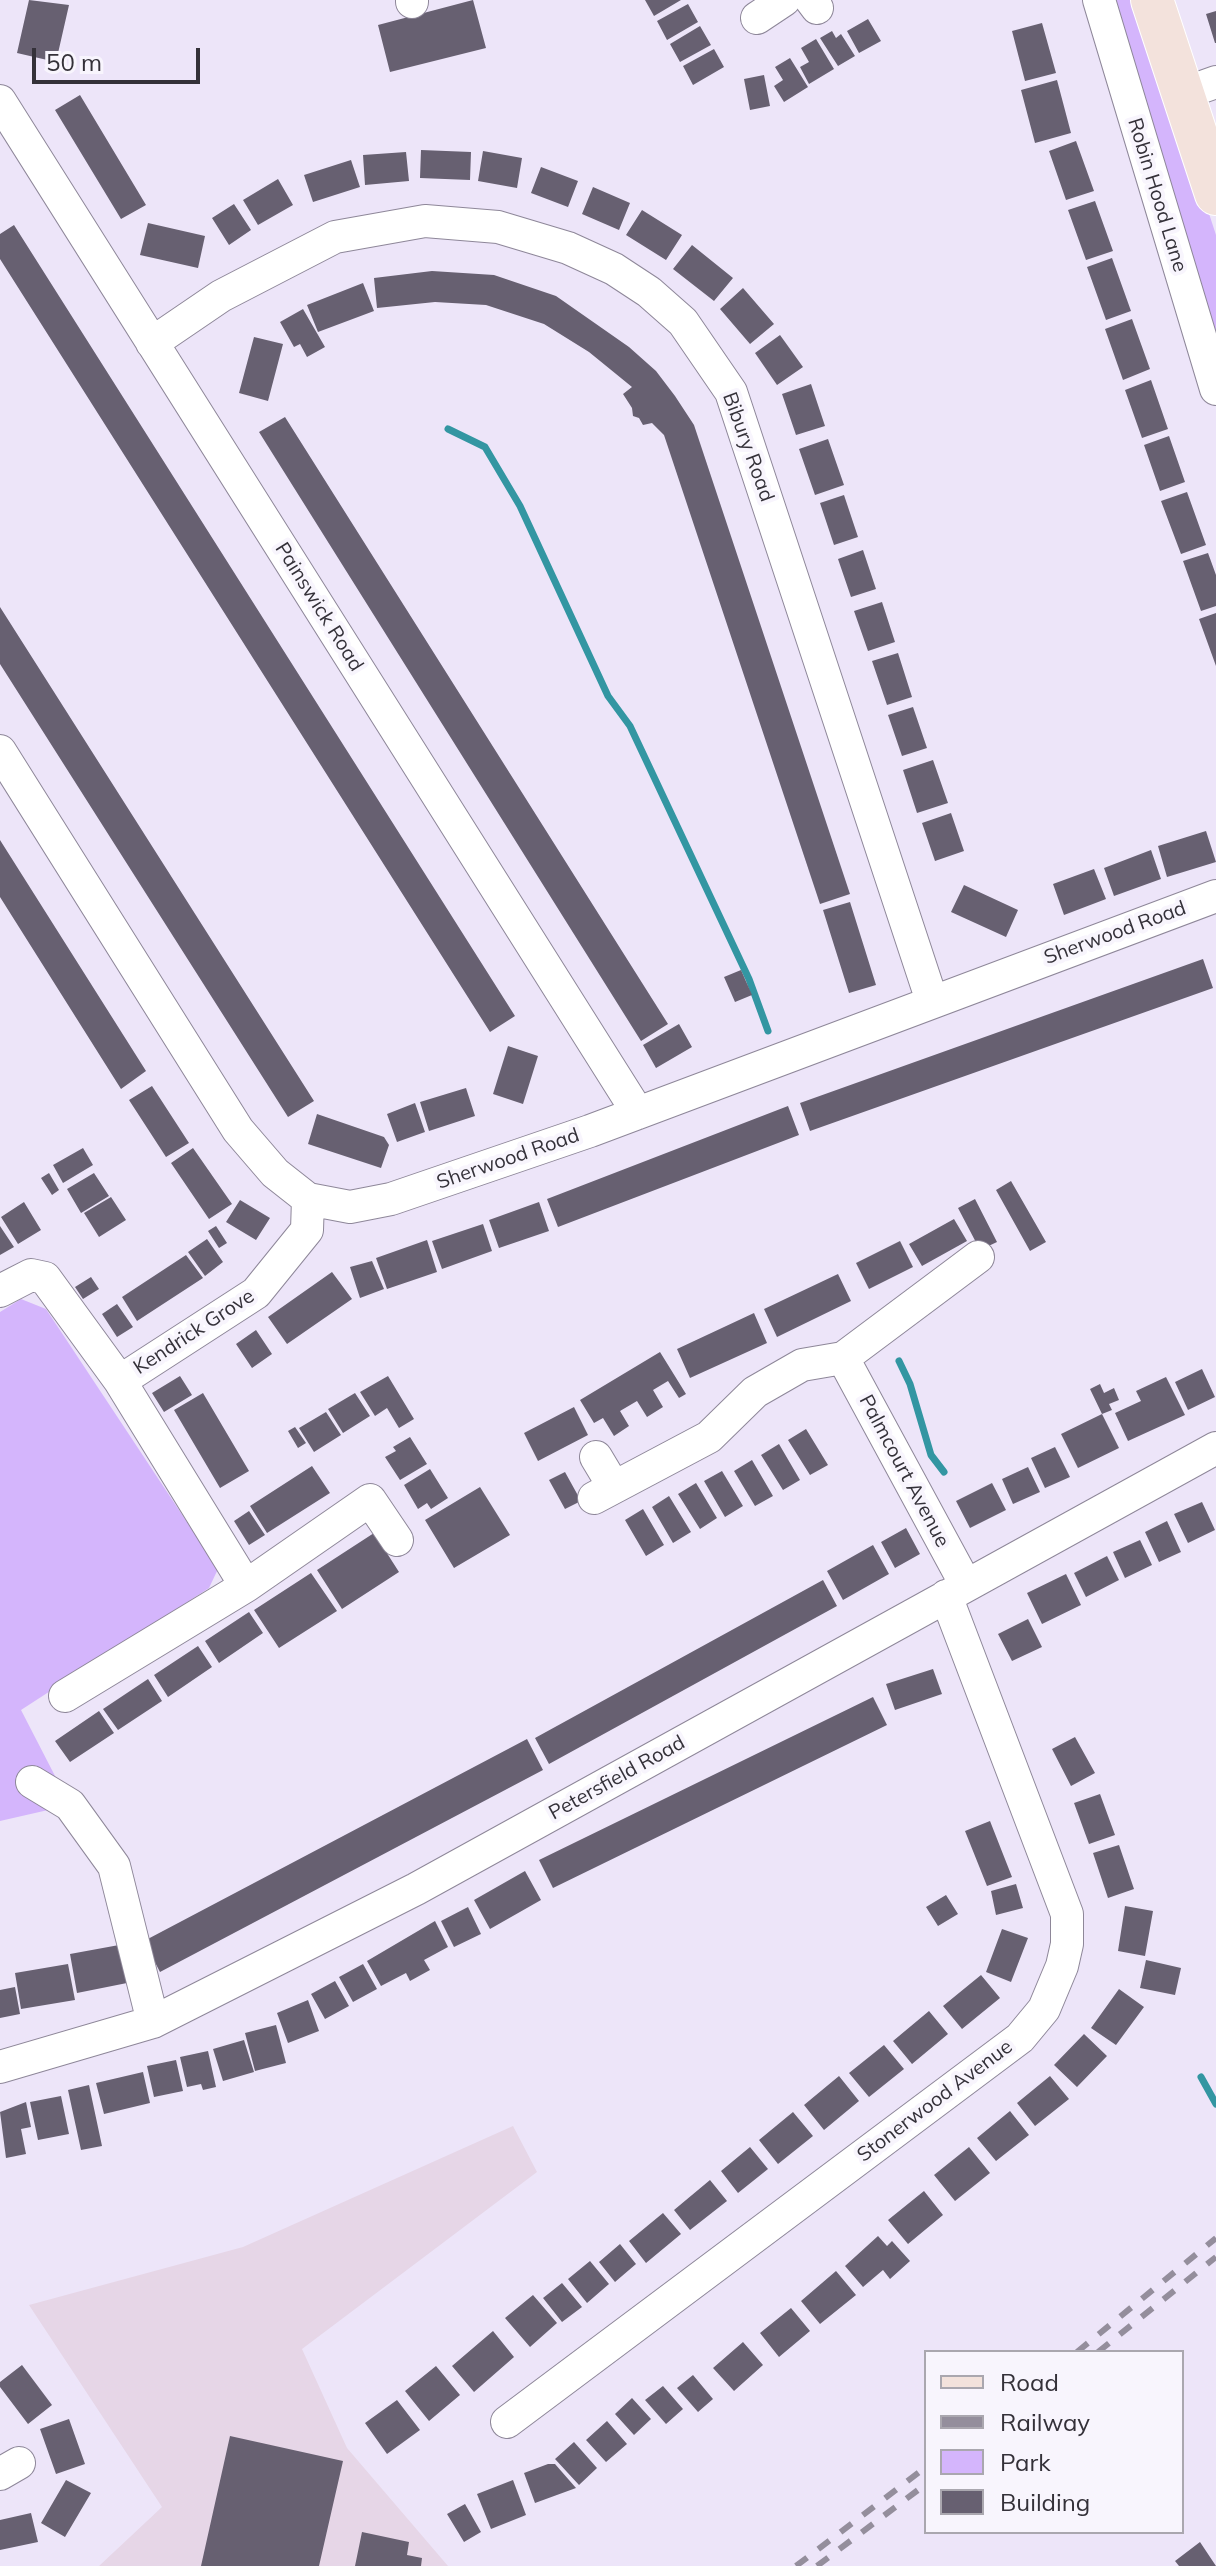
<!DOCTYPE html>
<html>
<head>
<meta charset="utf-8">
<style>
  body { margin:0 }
  #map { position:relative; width:1216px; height:2566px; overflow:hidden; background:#ede5f9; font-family:Mulish,sans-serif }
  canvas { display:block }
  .legend { position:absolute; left:924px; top:2350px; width:260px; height:184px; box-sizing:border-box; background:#f8f5fd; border:2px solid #aaa7af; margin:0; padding:10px 14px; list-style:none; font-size:24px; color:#343139 }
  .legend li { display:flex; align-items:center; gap:16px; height:40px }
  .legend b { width:40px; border:2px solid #aaa7af }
  .scale { position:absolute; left:32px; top:48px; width:168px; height:36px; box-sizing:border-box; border:4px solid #343139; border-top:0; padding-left:10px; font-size:24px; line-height:28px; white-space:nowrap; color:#343139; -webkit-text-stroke:6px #f8f5fd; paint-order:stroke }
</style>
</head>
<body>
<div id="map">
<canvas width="1216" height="2566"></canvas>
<ul class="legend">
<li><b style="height:10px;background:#f3e2dc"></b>Road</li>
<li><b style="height:10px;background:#948e9c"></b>Railway</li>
<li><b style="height:22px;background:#d4b5fc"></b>Park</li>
<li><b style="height:22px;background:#676071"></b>Building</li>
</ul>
<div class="scale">50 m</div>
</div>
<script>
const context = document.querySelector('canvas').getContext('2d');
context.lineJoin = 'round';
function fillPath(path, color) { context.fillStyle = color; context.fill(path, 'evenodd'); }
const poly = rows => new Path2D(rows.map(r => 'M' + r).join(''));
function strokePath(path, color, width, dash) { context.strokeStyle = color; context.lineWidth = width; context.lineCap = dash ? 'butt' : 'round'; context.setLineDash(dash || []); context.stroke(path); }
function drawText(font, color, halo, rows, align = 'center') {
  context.font = font + ' Mulish,sans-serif'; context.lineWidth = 8; context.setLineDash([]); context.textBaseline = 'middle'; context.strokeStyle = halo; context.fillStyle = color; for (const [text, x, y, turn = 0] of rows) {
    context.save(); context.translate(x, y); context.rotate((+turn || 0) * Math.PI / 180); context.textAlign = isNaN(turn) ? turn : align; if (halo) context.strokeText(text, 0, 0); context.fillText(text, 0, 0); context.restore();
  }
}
const education = poly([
  [513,2126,537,2172,302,2349,347,2448,448,2566,99,2566,162,2507,29,2305,243,2247]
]);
const green = poly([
  [1109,0,1139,0,1216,235,1216,353],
  [21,1299,46,1309,218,1569,209,1588,21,1710,70,1805,0,1821,0,1312]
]);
const stream = poly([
  [448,429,485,447,520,506,608,696,630,726,749,979,768,1031],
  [899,1361,910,1384,931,1455,944,1472],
  [1201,2077,1216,2104]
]);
const building = poly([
  [29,0,69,5,56,62,17,53],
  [473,0,486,48,390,72,378,25],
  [645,0,681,0,654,16],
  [688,4,698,22,667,40,657,21],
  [1216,11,1216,43,1215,43,1206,14],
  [868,19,881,41,859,53,847,31],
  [1042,23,1056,73,1025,81,1012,31],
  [700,26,711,45,680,62,670,44],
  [832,31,836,38,841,34,855,56,838,66,820,38],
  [816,39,834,69,809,84,800,67,809,62,801,48],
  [714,49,724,67,693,85,683,66],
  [790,58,808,87,784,102,774,86,783,80,775,67],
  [764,75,770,106,750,110,744,79],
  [1057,80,1071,133,1035,143,1021,90],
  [80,95,146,205,121,219,55,110],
  [1076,141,1094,191,1066,200,1049,151],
  [421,150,471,152,470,180,420,178],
  [483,151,522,158,517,188,478,181],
  [406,152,409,181,365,185,363,155],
  [351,160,360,187,313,202,304,175],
  [541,167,578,181,568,207,531,193],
  [278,179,293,205,258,225,243,200],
  [593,187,630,203,619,230,582,214],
  [1095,201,1113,251,1086,260,1068,210],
  [234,204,251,230,229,245,212,218],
  [642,210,682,235,666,260,626,235],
  [148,223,205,236,198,268,140,255],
  [14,225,515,1016,490,1032,0,259,0,234],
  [692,245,733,278,714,301,673,269],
  [1112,258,1131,311,1106,320,1087,267],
  [432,271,494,275,556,296,629,347,656,371,675,396,694,425,850,894,820,904,664,435,652,423,643,425,639,418,633,416,632,408,623,394,632,387,589,352,544,324,486,305,435,302,377,308,374,278],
  [363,283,374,311,318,332,307,305],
  [743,288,774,324,750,344,720,309],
  [303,309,325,347,307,357,300,344,294,347,280,322],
  [1132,319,1150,369,1123,380,1105,329],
  [780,335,803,367,777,385,755,353],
  [254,337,283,344,268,401,239,393],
  [1151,380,1168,429,1142,438,1125,390],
  [811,384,825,426,796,435,782,394],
  [285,417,668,1024,641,1041,259,432],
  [1169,436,1185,482,1160,491,1144,445],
  [828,439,844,485,815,495,799,449],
  [1187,492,1206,545,1181,554,1161,501],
  [844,495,858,537,834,545,820,503],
  [863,550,876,589,851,597,838,559],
  [1208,553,1216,575,1216,606,1201,611,1183,561],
  [882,602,895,642,868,651,854,611],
  [0,607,314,1101,288,1117,0,664],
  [1216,613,1216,666,1199,619],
  [898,653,912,697,887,705,872,661],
  [913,707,927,748,902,756,888,715],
  [933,760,948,803,917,813,903,770],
  [951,813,964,851,935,861,922,823],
  [1206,831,1216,862,1167,877,1158,846],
  [0,840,146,1071,121,1089,0,897],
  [1151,850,1161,879,1114,896,1104,868],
  [1094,869,1106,899,1064,915,1053,884],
  [964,885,1018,910,1006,937,951,912],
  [850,902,876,985,849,993,823,910],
  [1203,959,1213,988,810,1131,800,1103],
  [741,970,752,995,735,1002,724,977],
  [679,1024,692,1047,656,1068,643,1045],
  [508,1046,538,1056,523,1104,493,1094],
  [152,1086,189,1143,166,1157,129,1100],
  [466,1088,475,1116,429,1131,420,1102],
  [415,1103,425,1132,397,1142,387,1114],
  [788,1106,799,1135,558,1227,547,1199],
  [317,1114,384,1137,389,1145,381,1168,308,1144],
  [83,1148,93,1165,63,1183,53,1165],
  [193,1148,232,1204,209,1219,171,1163],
  [49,1173,59,1190,52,1195,41,1178],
  [94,1173,109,1196,81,1213,67,1189],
  [1011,1181,1046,1242,1030,1251,996,1190],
  [111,1197,126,1220,99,1237,84,1213],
  [975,1199,997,1242,980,1250,958,1208],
  [240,1200,270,1218,256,1240,226,1222],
  [24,1202,41,1230,18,1244,1,1217],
  [539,1202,549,1231,499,1248,489,1220],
  [954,1219,967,1241,922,1266,909,1244],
  [483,1224,492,1251,442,1269,432,1241],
  [0,1226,14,1247,0,1255],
  [216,1226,227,1243,219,1248,208,1231],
  [207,1239,223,1262,205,1276,188,1252],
  [427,1240,437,1272,387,1289,376,1258],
  [900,1241,913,1267,869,1289,856,1263],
  [186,1255,203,1278,137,1321,122,1297],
  [372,1261,384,1289,360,1298,350,1267],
  [332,1272,352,1299,287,1344,268,1317],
  [838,1274,851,1301,777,1337,764,1309],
  [91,1277,99,1289,83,1299,75,1287],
  [117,1304,133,1327,117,1337,102,1314],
  [754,1313,767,1343,690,1378,677,1349],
  [256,1330,272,1354,252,1368,236,1344],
  [660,1352,686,1394,679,1398,668,1381,653,1390,663,1407,647,1417,637,1401,620,1411,629,1426,614,1436,603,1418,594,1423,580,1400],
  [1202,1369,1215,1397,1188,1410,1175,1382],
  [180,1376,192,1395,164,1412,152,1393],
  [388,1376,414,1419,399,1428,387,1408,375,1416,360,1392],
  [1166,1377,1185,1415,1128,1441,1115,1413,1141,1401,1136,1391],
  [1100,1384,1104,1393,1114,1388,1119,1400,1109,1404,1112,1410,1102,1414,1090,1389],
  [203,1393,249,1471,220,1488,174,1410],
  [355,1393,370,1416,343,1433,328,1409],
  [574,1407,588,1435,538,1461,524,1433],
  [326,1412,341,1435,314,1452,299,1428],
  [1102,1414,1119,1448,1078,1468,1061,1434],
  [295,1427,306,1443,298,1448,288,1431],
  [806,1429,828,1465,810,1475,788,1440],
  [410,1437,427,1464,400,1480,385,1457,396,1451,393,1447],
  [779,1444,800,1480,783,1490,761,1455],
  [1055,1447,1070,1477,1045,1488,1031,1458],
  [752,1460,773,1496,755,1506,734,1471],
  [312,1466,330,1493,267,1533,250,1506],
  [1028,1467,1040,1492,1013,1504,1002,1479],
  [430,1469,448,1498,431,1509,427,1503,418,1509,404,1485],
  [722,1471,743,1506,725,1517,704,1481],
  [565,1472,581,1501,565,1509,549,1480],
  [696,1483,717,1518,700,1529,678,1494],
  [992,1483,1006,1510,970,1528,956,1501],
  [480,1487,510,1535,454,1568,425,1520],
  [669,1496,691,1532,673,1543,652,1507],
  [1202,1502,1215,1530,1188,1543,1174,1514],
  [643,1509,664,1545,646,1556,625,1520],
  [249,1511,265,1535,249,1545,234,1521],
  [1167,1521,1181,1552,1159,1562,1145,1532],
  [906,1528,920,1554,895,1568,881,1542],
  [374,1533,399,1572,342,1609,317,1570],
  [1140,1540,1152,1565,1125,1578,1113,1552],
  [873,1545,889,1574,843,1600,827,1571],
  [1107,1556,1119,1580,1086,1597,1074,1573],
  [311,1573,337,1611,279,1648,254,1610],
  [1066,1574,1081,1605,1042,1624,1027,1593],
  [823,1580,837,1606,549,1764,535,1738],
  [249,1612,263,1633,219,1663,205,1641],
  [1028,1619,1042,1647,1012,1661,998,1634],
  [198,1646,212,1667,168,1697,154,1675],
  [933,1669,942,1694,895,1710,886,1684],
  [148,1679,162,1701,118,1730,103,1709],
  [873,1697,887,1725,553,1888,539,1860],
  [99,1711,114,1733,70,1762,55,1741],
  [1075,1737,1095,1773,1071,1786,1052,1749],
  [527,1739,543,1770,160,1972,144,1941],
  [1100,1794,1115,1835,1089,1844,1074,1803],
  [990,1821,1012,1877,987,1886,965,1831],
  [1119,1845,1134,1889,1108,1898,1093,1853],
  [525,1871,541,1900,490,1929,474,1900],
  [1016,1884,1023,1908,996,1915,991,1891],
  [946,1895,958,1914,938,1926,926,1907],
  [1125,1906,1153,1911,1145,1956,1118,1951],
  [468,1907,481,1934,454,1947,441,1921],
  [435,1921,448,1947,424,1960,430,1970,410,1981,406,1973,381,1986,367,1961],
  [1002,1929,1028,1938,1011,1982,986,1972],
  [130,1943,137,1981,77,1993,70,1954],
  [1146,1960,1181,1968,1175,1995,1140,1988],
  [68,1964,75,2000,21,2009,15,1973],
  [363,1964,377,1989,353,2002,339,1977],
  [981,1975,1000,1998,962,2029,943,2006],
  [335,1981,349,2006,325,2019,311,1994],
  [15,1987,20,2014,0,2018,0,1990],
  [1119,1989,1144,2007,1116,2045,1091,2028],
  [308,2000,319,2031,288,2043,277,2013],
  [929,2011,948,2034,912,2064,893,2041],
  [276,2025,286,2063,255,2071,245,2033],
  [1084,2034,1107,2056,1077,2087,1054,2065],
  [244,2040,254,2072,223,2081,213,2049],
  [884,2045,904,2069,869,2097,849,2073],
  [208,2051,216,2087,203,2090,201,2084,187,2087,180,2057],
  [176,2060,183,2091,154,2097,147,2066],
  [143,2072,150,2103,104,2114,96,2083],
  [839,2076,859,2101,824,2130,804,2105],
  [1050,2076,1069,2099,1035,2126,1017,2103],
  [89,2085,102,2146,81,2150,68,2090],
  [61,2096,69,2134,38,2140,30,2102],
  [26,2102,31,2127,21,2129,26,2154,6,2158,0,2112],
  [1010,2111,1029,2135,996,2161,977,2138],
  [793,2112,813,2136,778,2164,759,2140],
  [750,2147,768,2169,738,2193,721,2171],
  [969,2147,990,2173,955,2201,934,2175],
  [710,2180,727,2201,690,2230,674,2210],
  [924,2191,943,2215,908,2244,888,2220],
  [663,2213,681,2234,646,2263,629,2241],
  [878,2236,887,2246,892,2241,910,2261,890,2279,883,2270,863,2287,845,2266],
  [620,2244,636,2264,615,2282,599,2262],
  [590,2261,609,2284,587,2303,568,2279],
  [836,2271,856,2295,820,2324,801,2301],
  [562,2283,582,2307,562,2322,543,2298],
  [533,2295,557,2323,530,2347,505,2318],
  [791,2308,810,2331,779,2357,760,2333],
  [493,2331,514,2357,474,2392,452,2366],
  [743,2342,763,2365,734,2391,713,2368],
  [22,2365,52,2405,28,2424,0,2387,0,2382],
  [436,2366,460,2395,429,2421,405,2391],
  [693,2375,713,2399,698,2412,677,2388],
  [663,2386,683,2409,666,2424,645,2400],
  [632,2398,651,2419,634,2435,615,2414],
  [397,2400,420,2430,387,2454,365,2423],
  [69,2419,85,2464,56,2474,40,2429],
  [607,2421,627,2444,606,2462,586,2440],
  [230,2436,343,2461,319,2566,201,2566],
  [574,2442,597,2468,579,2485,555,2459],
  [548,2464,555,2464,576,2488,535,2503,524,2473],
  [66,2480,91,2493,65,2537,41,2523],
  [513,2480,526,2515,491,2529,477,2494],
  [465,2504,481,2532,464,2542,447,2514],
  [31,2513,38,2542,0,2550,0,2520],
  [362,2532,409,2542,407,2555,422,2558,421,2566,355,2566],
  [1200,2542,1216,2566,1179,2566,1175,2561]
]);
const minor = poly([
  [412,0,412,2],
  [811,0,817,8],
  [1099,0,1216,389],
  [757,18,784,0],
  [1185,93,1216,82],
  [0,101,638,1113],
  [152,343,221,296,335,237,425,221,498,227,568,248,614,269,649,292,683,322,731,392,932,1001],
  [0,751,238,1130,275,1173,308,1199,350,1207,391,1199,590,1131,1216,896],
  [0,1291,31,1275,45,1278,120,1381,246,1586,65,1696],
  [843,1358,966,1585],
  [120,1381,256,1293,307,1230,308,1199],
  [596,1457,614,1487],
  [594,1498,709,1437,755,1392,802,1365,843,1358,978,1257],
  [246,1586,370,1500,397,1540],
  [32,1782,70,1805,114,1866,153,2022],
  [0,2067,153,2022,416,1889,1216,1448],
  [507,2422,1020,2038,1044,2009,1062,1966,1067,1944,1067,1914,946,1596],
  [0,2474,19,2463]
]);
const major = poly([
  [1152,0,1216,194]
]);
const rail = poly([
  [1077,2352,1216,2238],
  [1098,2352,1216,2257],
  [796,2566,926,2467],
  [817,2566,926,2484]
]);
const streetNames = [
  ["Robin Hood Lane",1157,195,73],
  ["Bibury Road",748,447,70],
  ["Painswick Road",319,607,58],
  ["Sherwood Road",1115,933,-20],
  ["Sherwood Road",508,1159,-19],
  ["Kendrick Grove",194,1332,-33],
  ["Palmcourt Avenue",904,1471,62],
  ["Petersfield Road",617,1778,-29],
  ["Stonerwood Avenue",935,2101,-37]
];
fillPath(education, '#e6d6e7');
fillPath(green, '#d4b5fc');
strokePath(stream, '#3396a2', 7);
fillPath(building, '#676071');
strokePath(minor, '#8e8799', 34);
strokePath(major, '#fff', 44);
strokePath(minor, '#fff', 32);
strokePath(major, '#f3e2dc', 42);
strokePath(rail, '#948e9c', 6, [14, 14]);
drawText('20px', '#343139', '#f8f5fd', streetNames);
</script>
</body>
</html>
